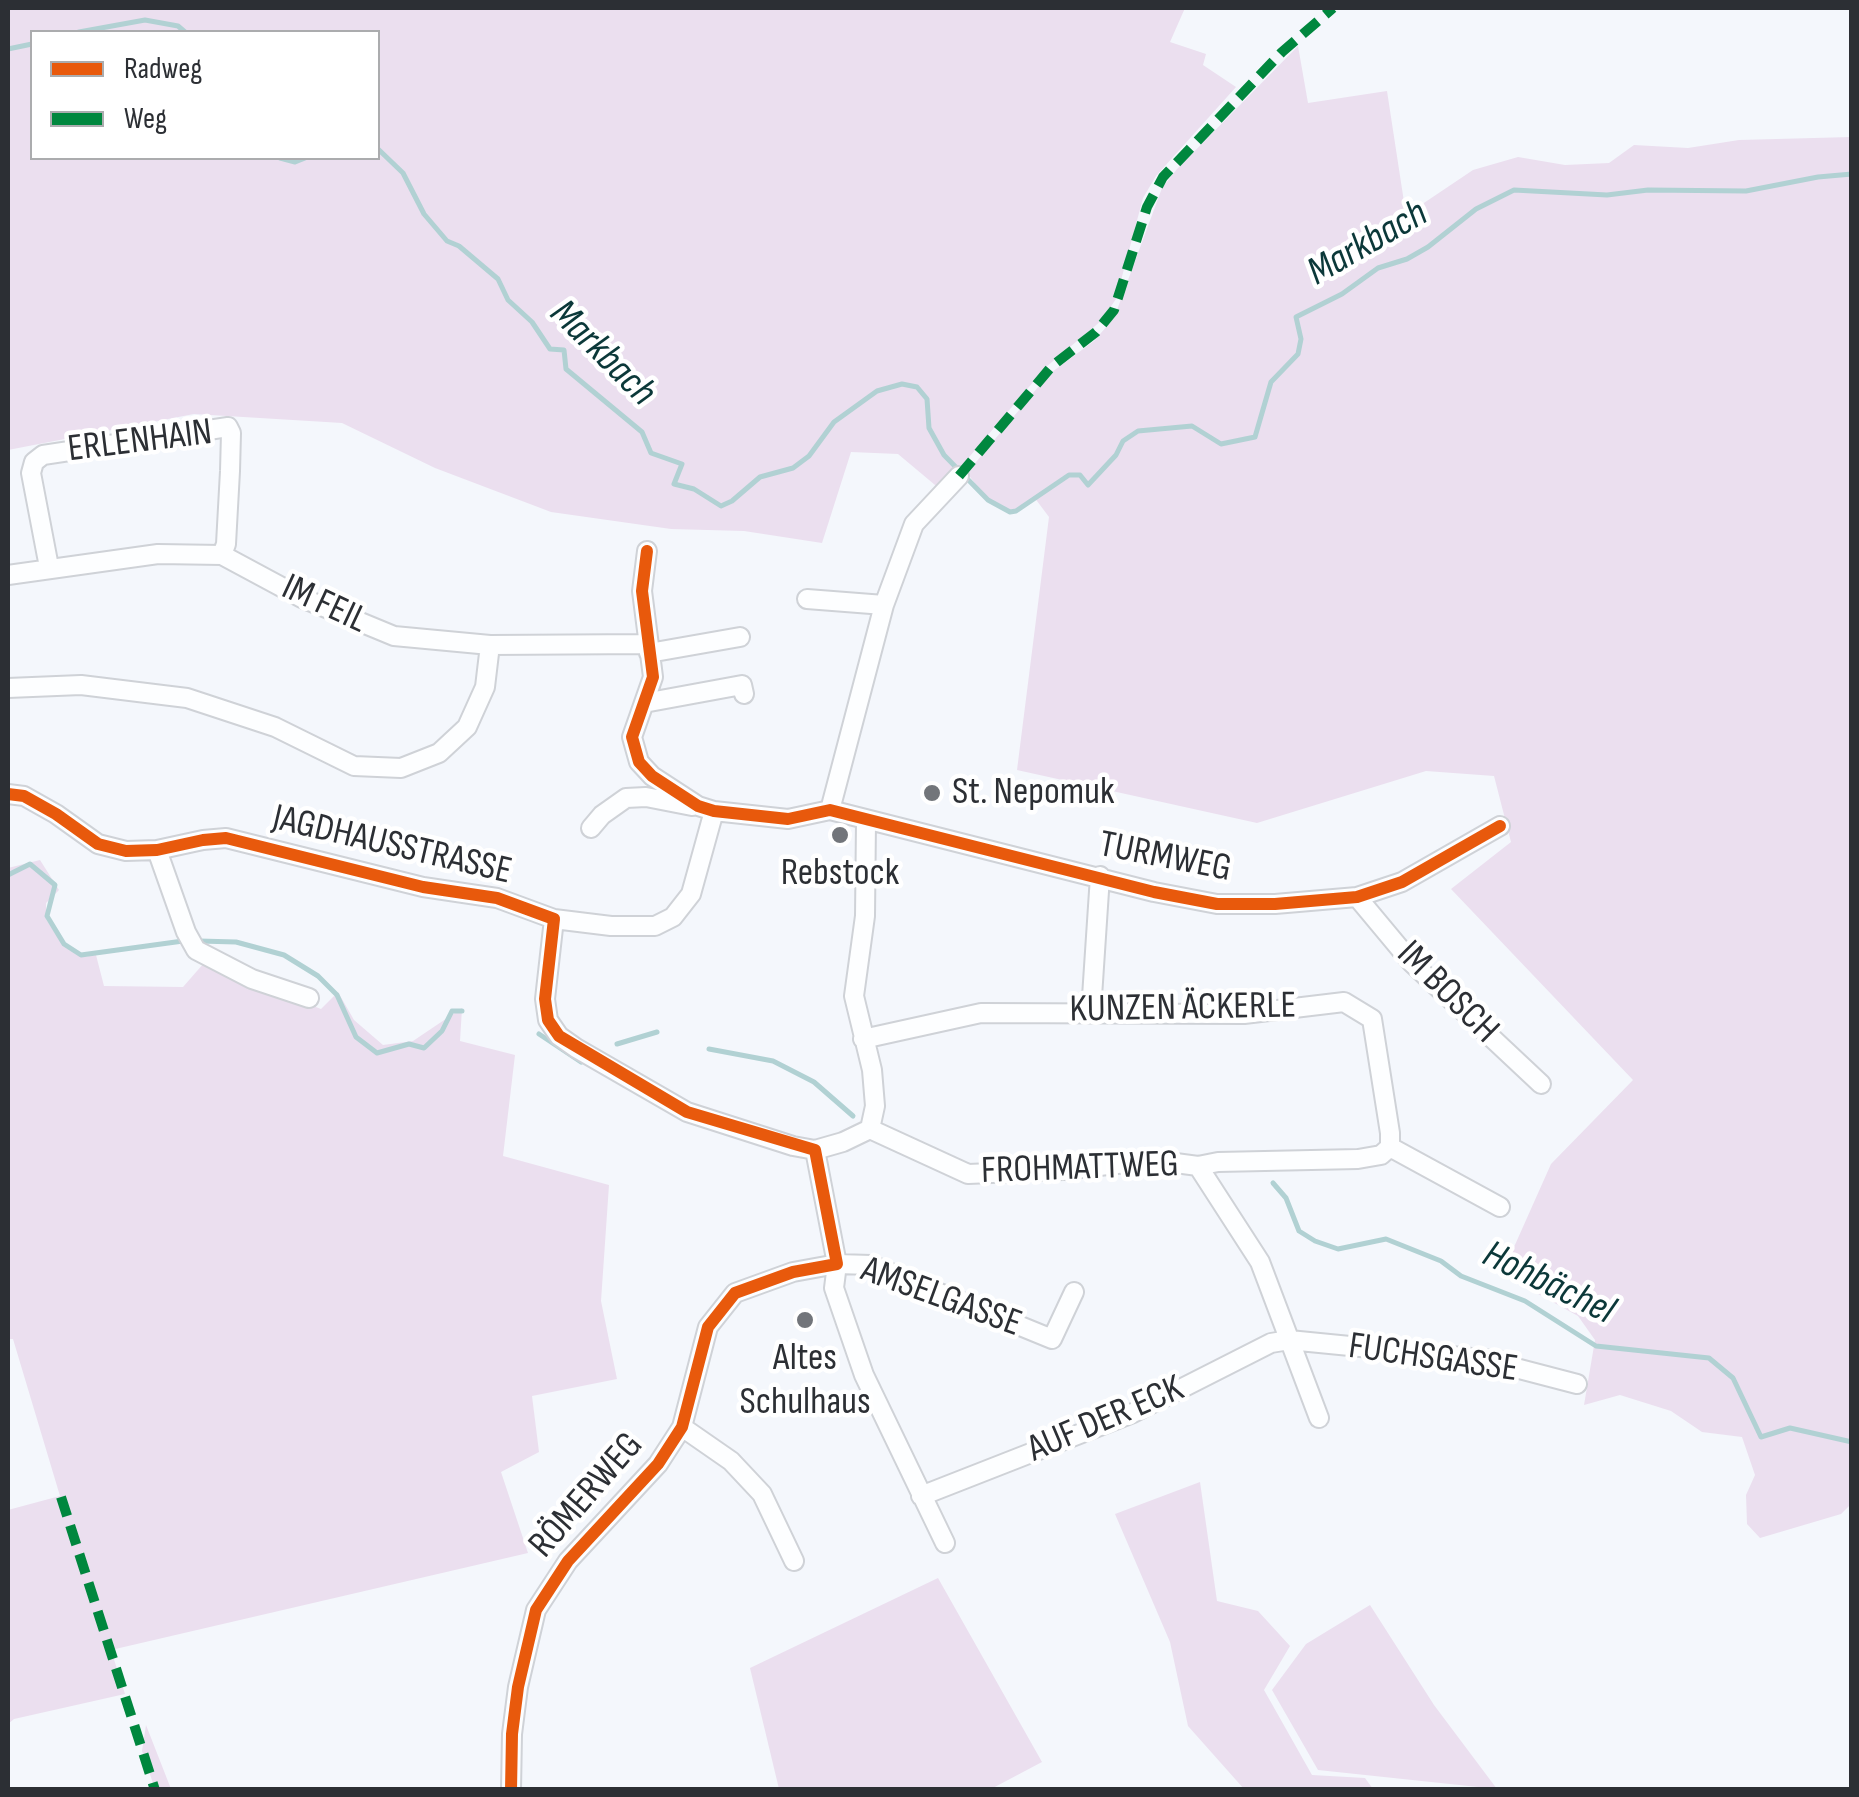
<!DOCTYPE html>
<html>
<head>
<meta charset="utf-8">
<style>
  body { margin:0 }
  #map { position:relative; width:1859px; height:1797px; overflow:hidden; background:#f4f7fc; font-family:"Sofia Sans Condensed",sans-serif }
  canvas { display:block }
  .frame { position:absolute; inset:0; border:10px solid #2c2f34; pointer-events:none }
  .legend { position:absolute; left:30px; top:30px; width:350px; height:130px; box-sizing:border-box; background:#fff; border:2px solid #abacae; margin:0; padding:12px 18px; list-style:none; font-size:30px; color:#2c2f34 }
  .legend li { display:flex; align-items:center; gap:20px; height:50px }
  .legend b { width:50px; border:2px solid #abacae }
</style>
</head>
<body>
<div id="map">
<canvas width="1859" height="1797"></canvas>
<div class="frame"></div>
<ul class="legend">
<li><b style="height:12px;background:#e8590c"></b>Radweg</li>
<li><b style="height:12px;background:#00873e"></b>Weg</li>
</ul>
</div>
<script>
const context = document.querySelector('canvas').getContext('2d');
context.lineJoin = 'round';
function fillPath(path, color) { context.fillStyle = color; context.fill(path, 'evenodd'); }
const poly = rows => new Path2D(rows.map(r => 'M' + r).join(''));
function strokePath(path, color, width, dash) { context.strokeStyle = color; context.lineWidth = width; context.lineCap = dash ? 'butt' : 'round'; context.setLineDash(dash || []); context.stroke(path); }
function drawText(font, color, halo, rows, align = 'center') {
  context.font = font + ' "Sofia Sans Condensed",sans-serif'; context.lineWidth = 9; context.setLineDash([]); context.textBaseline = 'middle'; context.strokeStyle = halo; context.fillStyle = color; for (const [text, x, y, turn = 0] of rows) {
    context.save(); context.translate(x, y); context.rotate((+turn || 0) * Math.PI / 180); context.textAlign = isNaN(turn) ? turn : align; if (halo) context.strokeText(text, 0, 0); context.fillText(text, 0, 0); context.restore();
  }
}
const green = poly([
  [8,8,1185,8,1170,42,1206,54,1203,65,1236,87,1156,176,1143,198,1116,299,1101,321,1046,367,941,490,898,454,851,452,822,543,744,531,671,529,551,512,435,468,342,423,194,414,8,450],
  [32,32,378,32,378,158,32,158],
  [1298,46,1308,103,1387,91,1406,215,1473,170,1518,157,1565,165,1609,163,1634,145,1688,148,1739,140,1851,137,1852,1503,1841,1514,1760,1538,1747,1524,1746,1495,1755,1475,1742,1437,1702,1432,1671,1411,1620,1395,1584,1405,1595,1340,1578,1316,1502,1274,1551,1164,1633,1080,1451,889,1511,842,1494,776,1426,771,1257,823,1017,770,1049,517,1034,497,1016,511,1004,511,988,500,967,473,1048,375,1094,341,1114,318,1162,188,1177,169],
  [40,860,59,890,46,903,46,919,63,945,82,957,96,955,104,986,183,987,204,963,321,1009,338,992,354,1020,383,1045,413,1041,462,1008,460,1041,515,1055,503,1156,609,1185,601,1301,617,1379,532,1396,539,1452,501,1472,528,1553,111,1650,125,1694,14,1719,8,1724,8,1510,60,1496,13,1339,8,1339,8,868],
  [1200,1482,1217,1601,1258,1611,1290,1646,1264,1690,1312,1775,1365,1778,1373,1789,1244,1789,1188,1726,1170,1642,1115,1514],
  [938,1578,1042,1762,991,1789,779,1789,750,1668],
  [1370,1605,1434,1705,1497,1789,1318,1770,1272,1690,1306,1644],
  [146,1725,171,1789,155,1789,142,1751]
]);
const stream = poly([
  [79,32,145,20,178,26,185,32],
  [8,49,32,44],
  [378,149,403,173,424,214,447,241,459,246,498,279,508,300,532,322,550,349,564,350,566,369,642,432,651,453,682,464,674,484,694,489,721,506,732,501,760,477,793,468,809,456,834,422,877,391,902,384,917,387,927,399,929,428,944,455,988,500,1010,512,1016,511,1069,475,1080,475,1088,485,1116,455,1123,441,1138,431,1192,426,1221,444,1255,437,1271,382,1298,354,1301,339,1296,317,1342,294,1378,268,1407,259,1428,247,1476,209,1514,190,1607,195,1648,190,1746,191,1818,177,1852,174],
  [280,158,295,162,305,158],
  [8,875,30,864,55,885,47,916,64,944,81,955,183,941],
  [199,941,236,942,284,955,318,976,337,995,356,1037,377,1053,409,1044,424,1048,442,1031,452,1011,462,1011],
  [539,1034,581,1062],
  [617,1044,657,1032],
  [709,1049,773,1061,814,1082,853,1116],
  [1273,1183,1286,1198,1299,1231,1315,1241,1338,1249,1386,1239,1441,1261,1461,1276,1525,1301,1596,1346,1709,1358,1733,1378,1761,1437,1790,1428,1852,1442]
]);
const street = poly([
  [647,551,642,591,653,677,632,737,639,762,652,776,698,806,714,811,788,819,830,810,1154,892,1217,904,1275,904,1357,897,1402,882,1500,826],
  [49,567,31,473,34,462,43,455,228,427,231,433,230,471,226,544,222,555],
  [8,575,158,554,222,555,302,598,394,636,490,645,648,644],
  [807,599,884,605],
  [649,653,740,637],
  [8,688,81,685,187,698,275,727,354,766,401,768,439,753,467,727,485,687,490,645],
  [644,703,742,685,744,694],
  [8,794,24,796,56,814,98,844,126,851,157,850,203,840,226,838,423,887,497,898,554,919,545,999,548,1020,559,1036,576,1048,687,1112,793,1146,815,1150,843,1142,870,1129],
  [830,810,884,605,914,524,959,476],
  [866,822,865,916,854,996,872,1070,875,1106,870,1129],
  [591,828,602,815,626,798,646,797,692,806],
  [157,850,186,932,196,950,252,979,309,998],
  [1357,897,1412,963,1541,1084],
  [554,919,611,926,655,926,673,917,691,894,714,811],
  [1091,1012,1100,876],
  [863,1039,981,1013,1244,1014,1344,1002,1372,1019,1390,1133,1390,1147,1381,1155,1358,1159,1218,1162,1198,1166],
  [870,1129,968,1174,1063,1170,1153,1160,1198,1166,1260,1262,1319,1418],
  [1390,1147,1500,1207],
  [815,1150,837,1264,834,1288,864,1375,945,1543],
  [682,1427,731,1461,762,1494,794,1561],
  [921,1496,1133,1413,1271,1343,1289,1340,1502,1361,1508,1366,1577,1384],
  [511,1790,512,1734,518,1687,536,1610,568,1561,658,1464,682,1427,708,1327,735,1293,793,1272,837,1264,871,1265,1052,1339,1074,1292]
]);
const quiet = poly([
  [959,476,1052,366,1096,332,1114,310,1147,207,1163,177,1282,52,1333,8],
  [61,1497,155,1790]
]);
const cycleway = poly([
  [647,551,642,591,653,677,632,737,639,762,652,776,698,806,714,811,788,819,830,810,1154,892,1217,904,1275,904,1357,897,1402,882,1500,826],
  [8,794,24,796,56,814,98,844,126,851,157,850,203,840,226,838,423,887,497,898,554,919,545,999,548,1020,559,1036,687,1112,815,1150,837,1264,793,1272,735,1293,708,1327,682,1427,658,1464,568,1561,536,1610,518,1687,512,1734,511,1790]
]);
const markers = [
  [932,793,10,"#72757a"],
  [840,835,10,"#72757a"],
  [805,1320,10,"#72757a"]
];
const streetNames = [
  ["ERLENHAIN",140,442,-7],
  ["IM FEIL",324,605,25],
  ["JAGDHAUSSTRASSE",392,846,13],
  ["TURMWEG",1165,858,11],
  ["IM BOSCH",1447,993,45],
  ["KUNZEN ÄCKERLE",1183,1009,-1],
  ["FROHMATTWEG",1080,1169,-2],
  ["AMSELGASSE",941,1298,20],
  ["FUCHSGASSE",1433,1359,8],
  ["AUF DER ECK",1106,1420,-23],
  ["RÖMERWEG",587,1496,-49]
];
const poiNames = [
  ["St. Nepomuk",952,793,"left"],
  ["Rebstock",840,874],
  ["Altes",805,1359],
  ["Schulhaus",805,1403]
];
const waterNames = [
  ["Markbach",1368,244,-30],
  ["Markbach",602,354,45],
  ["Hohbächel",1548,1284,26]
];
fillPath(green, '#ebdfef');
strokePath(stream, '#b1d1d3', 5);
strokePath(street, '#cfd2d7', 22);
strokePath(street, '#fdfeff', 18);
strokePath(quiet, '#00873e', 10, [20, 10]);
strokePath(cycleway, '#e8590c', 12);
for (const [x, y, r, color] of markers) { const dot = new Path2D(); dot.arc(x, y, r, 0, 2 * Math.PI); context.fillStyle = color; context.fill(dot); strokePath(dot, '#fff', 4); }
drawText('38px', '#2c2f34', '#fff', streetNames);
drawText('38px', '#2c2f34', '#fff', poiNames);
drawText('italic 40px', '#0b3839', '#fff', waterNames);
</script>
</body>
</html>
